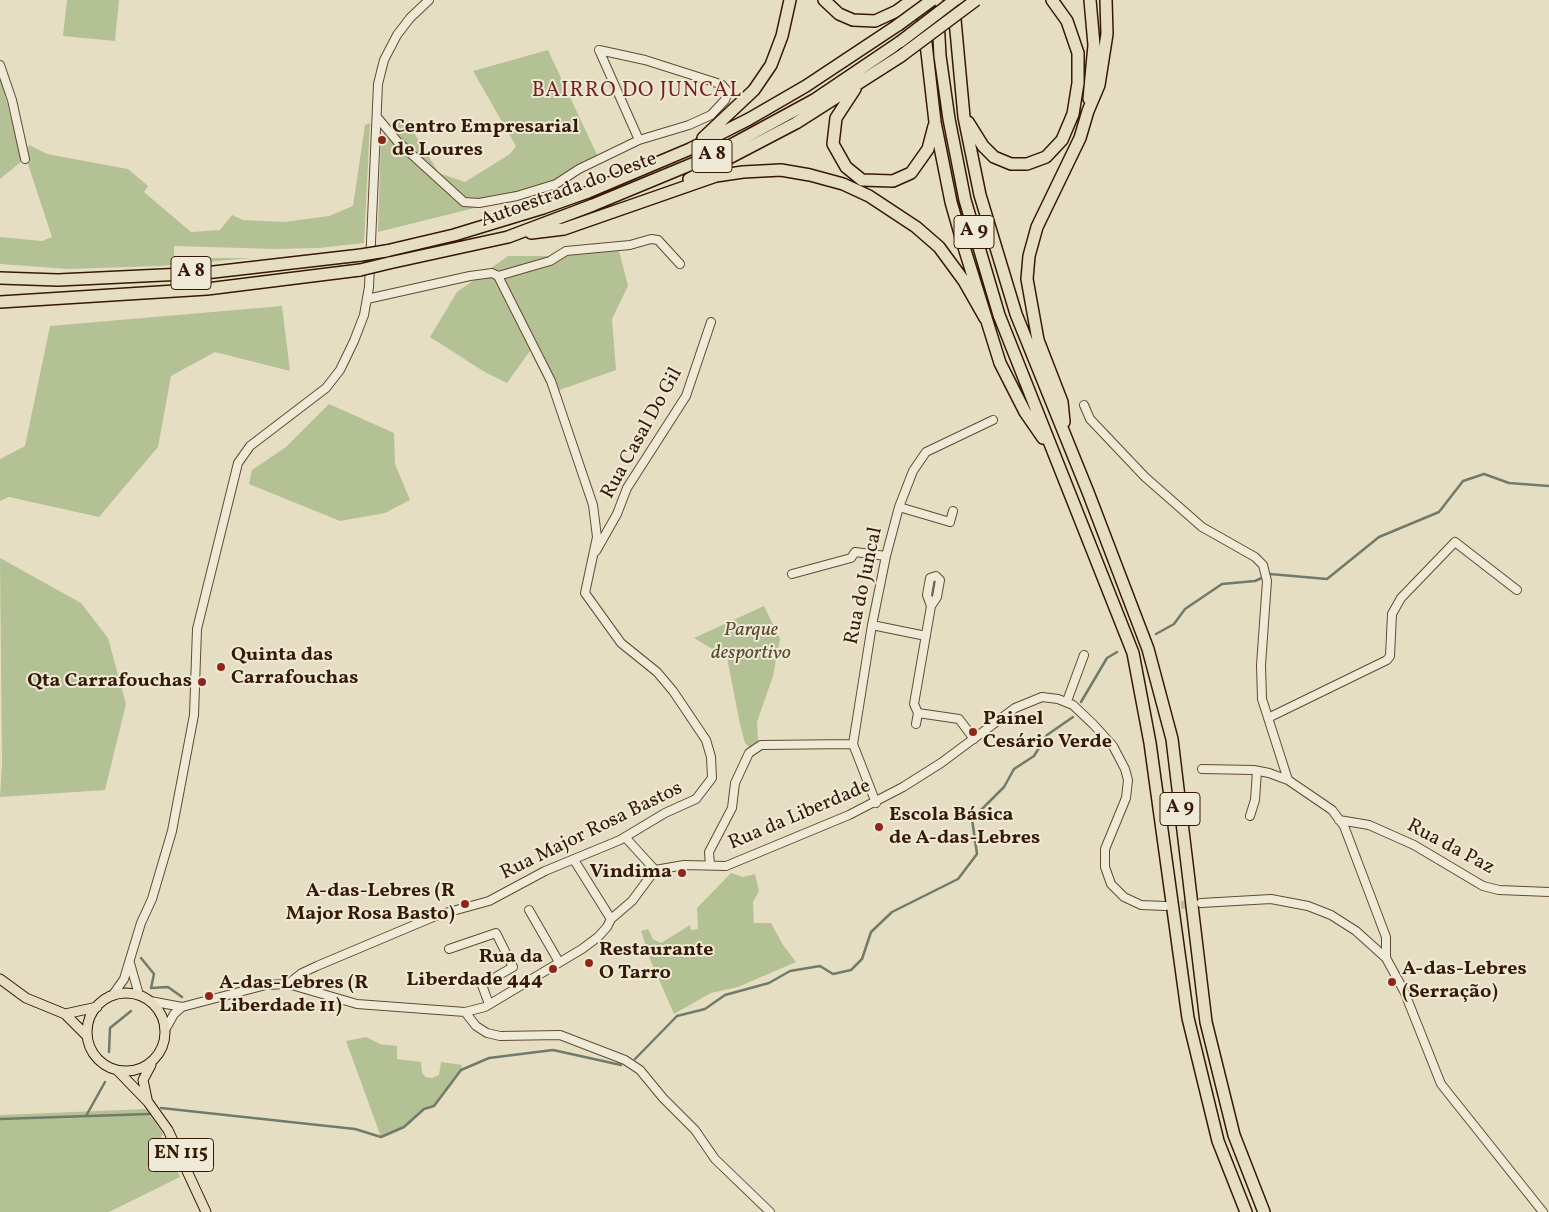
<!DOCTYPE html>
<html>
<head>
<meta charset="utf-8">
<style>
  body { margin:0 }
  canvas { display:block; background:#e6dec3 }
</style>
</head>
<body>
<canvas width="1549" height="1212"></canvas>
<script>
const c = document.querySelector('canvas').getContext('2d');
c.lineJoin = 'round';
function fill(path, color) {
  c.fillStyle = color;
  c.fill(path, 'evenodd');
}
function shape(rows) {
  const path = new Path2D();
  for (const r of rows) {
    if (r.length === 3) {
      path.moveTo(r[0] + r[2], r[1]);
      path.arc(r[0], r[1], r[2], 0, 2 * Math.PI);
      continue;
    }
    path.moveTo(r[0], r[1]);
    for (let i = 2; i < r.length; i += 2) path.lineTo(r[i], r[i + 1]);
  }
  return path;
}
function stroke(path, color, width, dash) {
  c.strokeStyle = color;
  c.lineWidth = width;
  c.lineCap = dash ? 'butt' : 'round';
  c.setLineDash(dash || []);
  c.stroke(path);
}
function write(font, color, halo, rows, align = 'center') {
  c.font = font + ' Vollkorn,serif';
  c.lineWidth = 4;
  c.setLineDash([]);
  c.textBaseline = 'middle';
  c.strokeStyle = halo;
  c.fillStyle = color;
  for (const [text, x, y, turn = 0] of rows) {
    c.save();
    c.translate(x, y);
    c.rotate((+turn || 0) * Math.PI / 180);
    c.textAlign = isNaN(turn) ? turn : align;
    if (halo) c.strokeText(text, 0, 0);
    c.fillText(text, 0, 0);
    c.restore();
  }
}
fill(shape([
  [67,0,119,0,115,41,63,36],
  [548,50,599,159,551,189,378,232,381,137,396,119,409,125,439,173,465,182,510,154,516,146,473,71],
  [0,76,22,161,0,179],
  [370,123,364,243,319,248,275,249,174,246,174,258,252,258,159,266,68,269,0,264,0,237,42,241,52,237,26,158,29,145,47,154,128,169,148,186,144,192,191,232,220,230,232,215,243,220,284,222,329,216,353,206,365,125],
  [619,251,628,286,612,319,616,370,551,393,530,351,507,383,483,371,430,337,457,292,508,256,566,256],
  [282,306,290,371,215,352,171,376,158,447,99,517,9,497,0,501,0,459,25,446,50,326],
  [329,404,394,433,395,464,410,500,385,513,340,521,249,484,252,470,286,447],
  [0,558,81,603,108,638,126,704,105,790,0,797,2,763],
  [764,606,780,639,773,676,757,722,758,741,750,748,745,743,740,724,727,658,694,638],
  [731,873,743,877,755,874,759,891,753,902,754,923,771,923,783,945,796,962,738,987,711,993,674,1014,650,959,641,931,648,929,653,939,661,943,690,925,691,930,698,929,697,908],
  [366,1037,380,1044,397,1046,397,1059,421,1062,422,1073,426,1077,432,1078,439,1075,441,1062,462,1065,461,1070,434,1106,424,1109,404,1127,381,1137,346,1041],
  [146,1109,163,1134,161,1137,163,1146,157,1155,159,1161,171,1157,180,1177,109,1212,0,1212,0,1115]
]), '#b4c195');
stroke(shape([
  [1270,574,1327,579,1379,537,1439,512,1463,481,1484,474,1509,483,1549,486],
  [1156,634,1174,624,1185,609,1222,584,1255,581,1264,577],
  [1081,702,1107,658,1117,652],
  [141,958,154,974,151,988],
  [151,988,168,987,182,997],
  [109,1052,110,1028,131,1011],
  [635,1059,677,1016,705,1009,725,995,769,983,790,971,820,966,833,974,851,970,862,959,871,932,892,912,958,879,977,854,972,819,1004,787,1014,769,1034,756,1047,735,1073,717],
  [161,1108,355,1129,381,1137,404,1127,424,1109,434,1106,461,1070,489,1058,553,1050,621,1065],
  [86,1116,105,1082],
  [0,1119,149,1114]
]), '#707b6b', 2.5);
stroke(shape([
  [1169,906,1195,904]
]), '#c3b79c', 8, [8, 4]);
const minor = shape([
  [599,50,645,60,714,82,722,85,728,92,725,100,711,115,689,125,639,140],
  [0,65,12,100,25,159],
  [377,117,397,141,464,202,479,203,517,196,556,184,579,169,639,140,599,50],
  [367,299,470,276,492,273,498,276,550,261,566,251,630,245,651,239,658,240,680,264],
  [1084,405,1090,419,1145,477,1202,527,1255,557,1263,565,1267,581,1261,665,1262,699,1288,780],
  [899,507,950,522,953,511],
  [596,551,617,514,627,488,686,396,711,322],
  [792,574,851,558,855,552,886,556],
  [872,625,926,636],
  [1067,701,1084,655],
  [918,713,959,719,974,739],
  [1268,718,1387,660,1390,656,1392,614,1401,598,1455,542,1517,590],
  [916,724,918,713,914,704,931,606,937,597,940,580,936,576,930,578,927,595,931,606],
  [1202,769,1254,770,1269,773,1288,780,1332,810,1344,826,1386,937,1386,958],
  [876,803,853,744,872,625,886,556,899,507,913,471,926,452,993,420],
  [1250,816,1255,800,1257,771],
  [1339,820,1369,825,1414,845,1483,886,1499,890,1549,892],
  [625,837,655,870],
  [574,860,611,919],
  [710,865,709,852,732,808,735,783,749,753,761,745,853,744],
  [655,870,684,865,726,866,849,815,903,787,941,763,1015,708,1042,697,1058,699,1073,705,1093,724,1113,746,1125,769,1128,780,1126,798,1105,849,1105,867,1111,884,1124,897,1141,905,1165,906],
  [1201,903,1271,899,1308,906,1331,915,1356,931,1386,958,1404,991,1441,1084,1543,1212],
  [529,910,559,962],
  [449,949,496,933,513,967,482,985,489,1004],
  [130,963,139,995],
  [288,984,302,973,317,966,438,915,489,901,545,871,620,840,665,813,696,799,712,778,711,757,706,740,673,691,657,672,621,643,585,593,597,537,593,505,551,381,498,276],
  [112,996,124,979,141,923,152,899,172,831,194,715,197,629,238,463,250,446,326,388,340,370,354,341,364,315,369,287,378,84,384,60,397,35,410,18,429,0],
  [150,1001,182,1007,266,985,288,984,357,1004,465,1012,485,1007,582,949,598,937,607,927,611,919,632,901,655,870],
  [465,1012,476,1026,487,1033,500,1036,560,1035,625,1060,640,1070,663,1098,695,1130,715,1159,770,1212],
  [165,1030,174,1014,182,1007]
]);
const major = shape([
  [0,979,26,998,65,1014,87,1036],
  [126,1032,39],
  [65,1014,97,1007],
  [118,1071,148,1102,168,1130,206,1212],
  [147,1099,143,1080,151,1065]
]);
const highway = shape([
  [824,0,839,14,853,20,875,21,897,11,912,0],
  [921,0,935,122,951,202,963,244,1000,363,1025,412,1043,438],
  [937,0,940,56,949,119,965,200,999,315,1133,653,1150,743,1188,1018,1218,1141,1246,1212],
  [954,9,964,117,980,195,1016,314,1088,492,1148,649,1172,739,1206,1022,1234,1135,1264,1212],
  [855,89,836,118,833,144,846,167,862,180,893,181,911,173,928,149,934,126],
  [1089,99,1094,45,1090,0],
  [968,122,983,146,994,157,1011,164,1027,164,1046,157,1062,140,1073,114,1078,83,1078,53,1067,21,1052,0],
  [703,138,754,90,771,65,782,36,790,0],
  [689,179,796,123,901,56],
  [531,233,564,229,716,176,743,172,781,170,810,175,843,184,869,196,916,227,939,247,964,281,985,318],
  [386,251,454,235,543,208,588,192,690,149,749,119,806,86,898,25],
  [389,263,508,237,593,205,709,157,814,100,900,42],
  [0,278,58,280,205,273,361,255],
  [0,302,207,289,360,270],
  [1064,422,1062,402,1038,340,1027,279,1029,256,1037,227,1080,138,1088,111,1099,85,1107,34,1106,0]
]);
stroke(minor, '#624a31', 10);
stroke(major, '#361900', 11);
stroke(highway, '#361900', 14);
stroke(minor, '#efead8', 8);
stroke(major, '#e6dec3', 9);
stroke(highway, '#e6dec3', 11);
const highwayBridge = shape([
  [898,25,932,0],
  [900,42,955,0],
  [901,56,976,0],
  [361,255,386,251],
  [360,270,389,263]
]);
stroke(highwayBridge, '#361900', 14, []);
stroke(highwayBridge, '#e6dec3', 11);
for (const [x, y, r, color] of [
  [382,140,5,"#8f2418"],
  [221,667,5,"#8f2418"],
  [202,682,5,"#8f2418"],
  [973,732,5,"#8f2418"],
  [879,827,5,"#8f2418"],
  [682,873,5,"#8f2418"],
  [465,904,5,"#8f2418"],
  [589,963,5,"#8f2418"],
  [553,969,5,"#8f2418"],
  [1392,982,5,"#8f2418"],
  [209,996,5,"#8f2418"]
]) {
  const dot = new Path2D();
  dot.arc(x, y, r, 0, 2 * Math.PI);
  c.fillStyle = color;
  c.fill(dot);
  stroke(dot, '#efead8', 2);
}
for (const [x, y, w] of [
  [712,156,40],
  [974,232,40],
  [191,273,40],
  [1180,809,40],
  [181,1155,65]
]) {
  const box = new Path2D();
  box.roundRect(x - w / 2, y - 16.5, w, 33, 4);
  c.fillStyle = '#efead8';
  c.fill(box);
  stroke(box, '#361900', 1);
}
write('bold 19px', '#361900', null, [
  ["A 8",712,156],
  ["A 9",974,232],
  ["A 8",191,273],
  ["A 9",1180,809],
  ["EN 115",181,1155]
]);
write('bold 20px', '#361900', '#efead8', [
  ["Centro Empresarial",392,128],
  ["de Loures",392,151],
  ["Quinta das",231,656],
  ["Carrafouchas",231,679],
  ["Qta Carrafouchas",192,682,"right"],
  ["Painel",983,720],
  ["Cesário Verde",983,743],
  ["Escola Básica",889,816],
  ["de A-das-Lebres",889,839],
  ["Vindima",672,873,"right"],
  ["A-das-Lebres (R",455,892,"right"],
  ["Major Rosa Basto)",455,915,"right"],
  ["Restaurante",599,951],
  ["O Tarro",599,974],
  ["Rua da",543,958,"right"],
  ["Liberdade 444",543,981,"right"],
  ["A-das-Lebres",1402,970],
  ["(Serração)",1402,993],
  ["A-das-Lebres (R",219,984],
  ["Liberdade 11)",219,1007]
], 'left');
write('20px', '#361900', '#efead8', [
  ["Autoestrada do Oeste",569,191,-20],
  ["Rua Casal Do Gil",643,434,-61],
  ["Rua do Juncal",865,586,-78],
  ["Rua da Liberdade",800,816,-23],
  ["Rua Major Rosa Bastos",592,832,-26],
  ["Rua da Paz",1450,848,28]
]);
write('italic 20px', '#5c4b2d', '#efead8', [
  ["Parque",751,631],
  ["desportivo",751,654]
]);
c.letterSpacing = '1px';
write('21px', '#7a1f14', '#efead8', [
  ["BAIRRO DO JUNCAL",637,92]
]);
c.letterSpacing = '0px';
</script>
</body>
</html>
